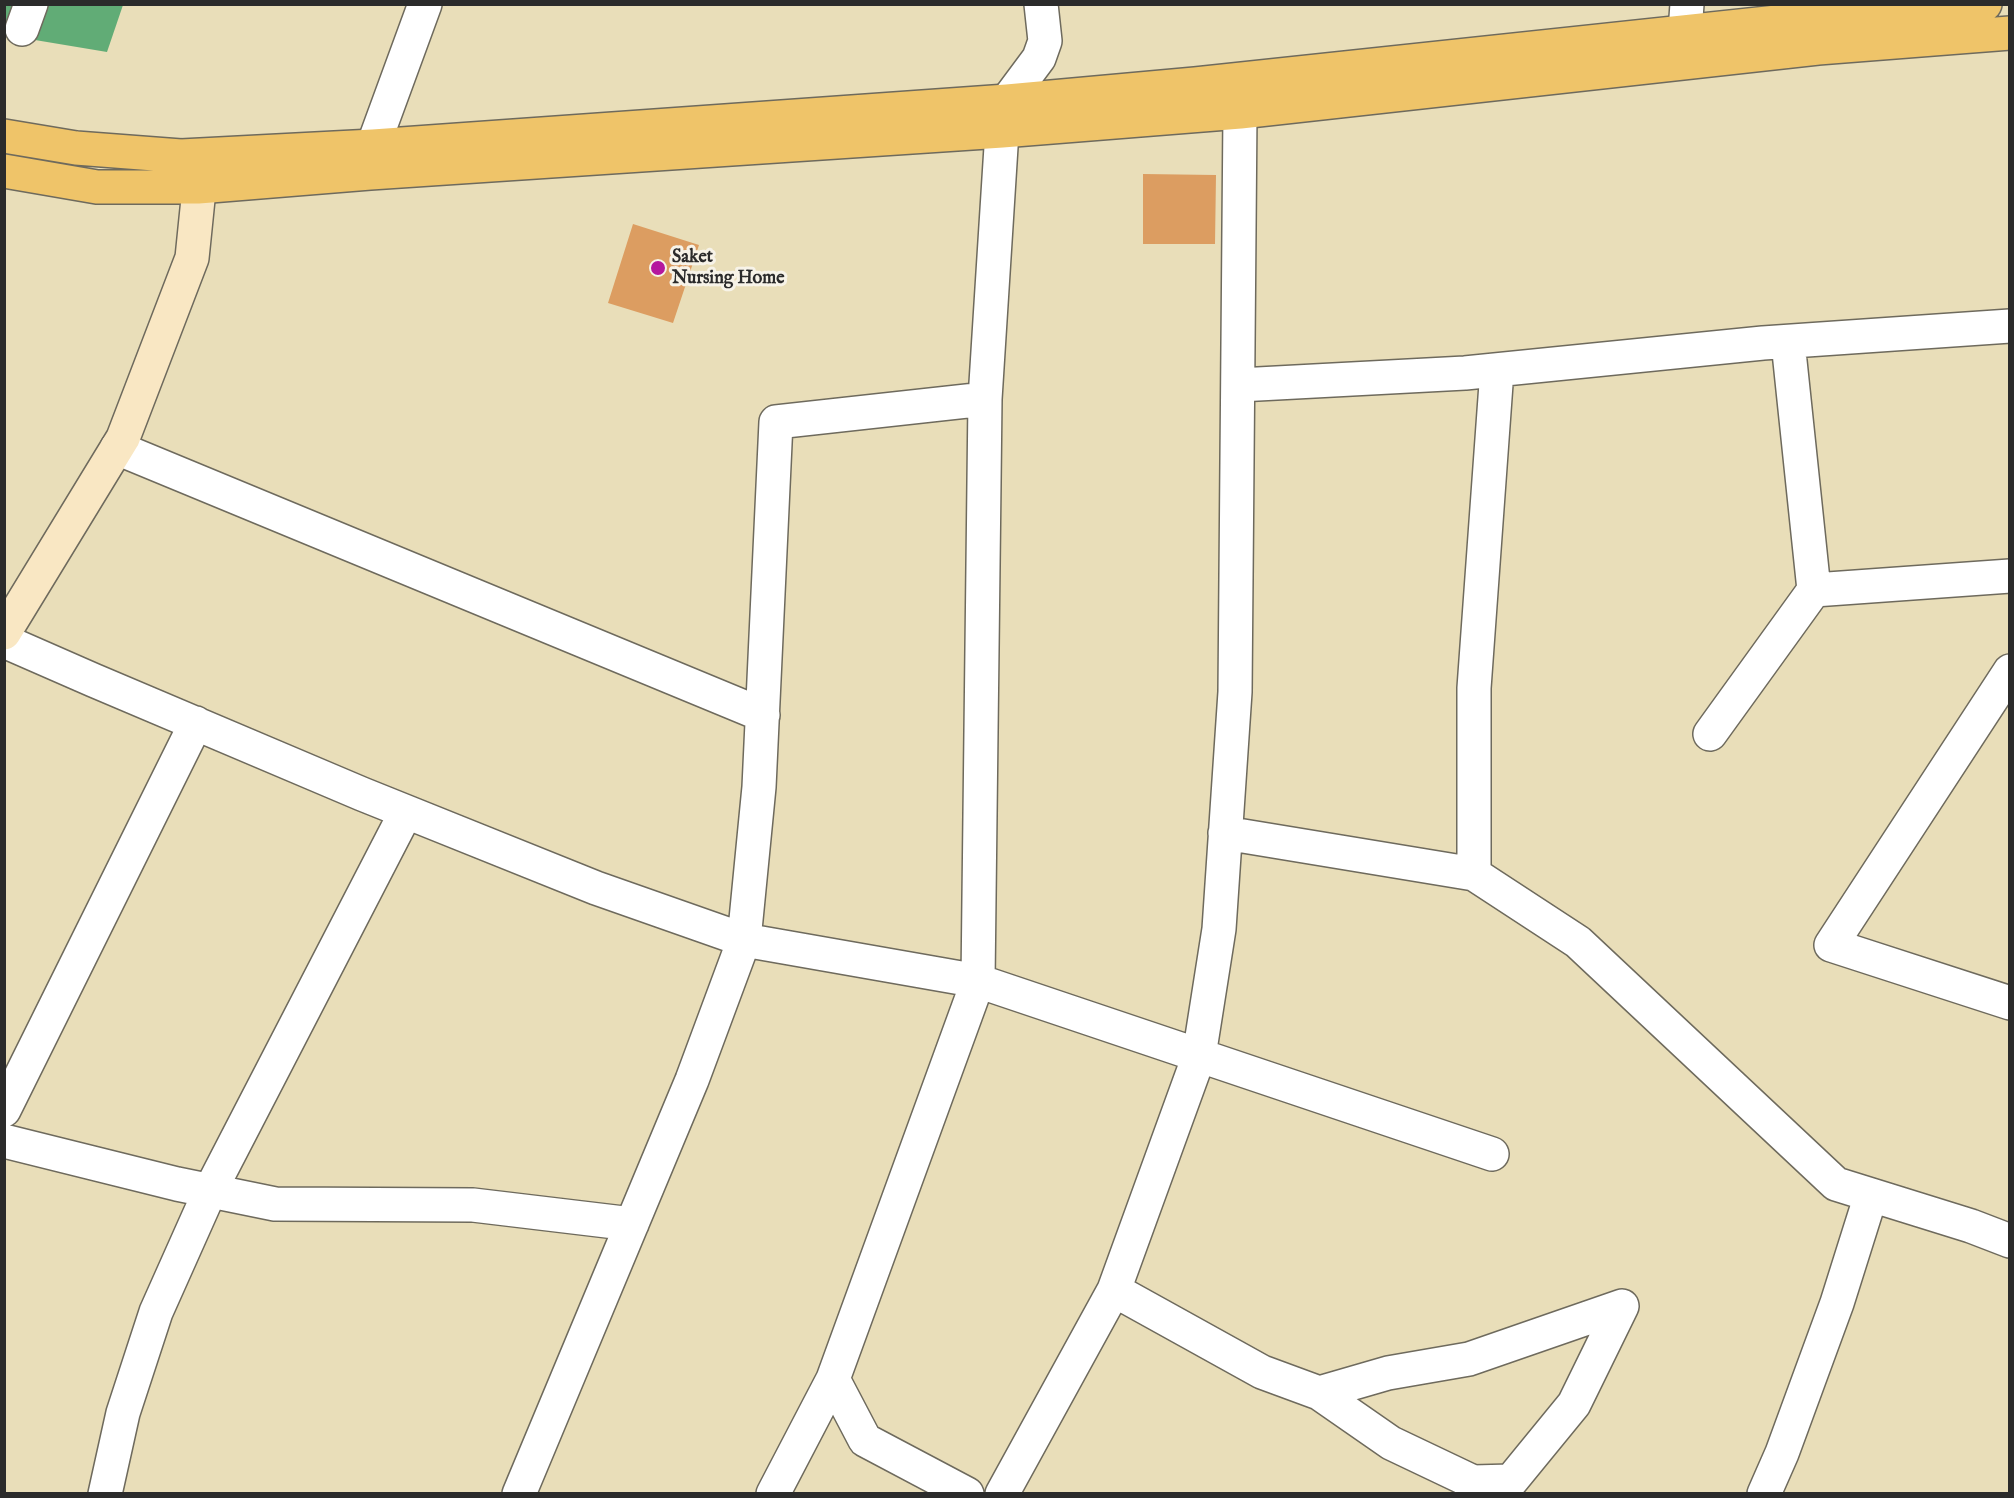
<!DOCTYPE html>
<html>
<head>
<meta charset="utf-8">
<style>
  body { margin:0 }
  #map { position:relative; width:2014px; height:1498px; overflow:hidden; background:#e9deb9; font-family:"IM FELL English",serif }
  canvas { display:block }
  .frame { position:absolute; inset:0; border:6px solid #2b2b2b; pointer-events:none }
</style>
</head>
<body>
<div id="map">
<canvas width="2014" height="1498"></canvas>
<div class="frame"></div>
</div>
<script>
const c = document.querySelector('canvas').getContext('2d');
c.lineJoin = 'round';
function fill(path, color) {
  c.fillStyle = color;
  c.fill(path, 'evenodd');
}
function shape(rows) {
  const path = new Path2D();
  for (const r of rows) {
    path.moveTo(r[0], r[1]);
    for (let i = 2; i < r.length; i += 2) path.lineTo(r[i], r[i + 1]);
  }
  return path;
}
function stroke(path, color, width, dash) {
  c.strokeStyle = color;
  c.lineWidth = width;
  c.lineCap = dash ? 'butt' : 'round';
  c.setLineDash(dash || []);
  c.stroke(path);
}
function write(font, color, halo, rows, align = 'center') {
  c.font = font + ' "IM FELL English",serif';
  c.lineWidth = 6;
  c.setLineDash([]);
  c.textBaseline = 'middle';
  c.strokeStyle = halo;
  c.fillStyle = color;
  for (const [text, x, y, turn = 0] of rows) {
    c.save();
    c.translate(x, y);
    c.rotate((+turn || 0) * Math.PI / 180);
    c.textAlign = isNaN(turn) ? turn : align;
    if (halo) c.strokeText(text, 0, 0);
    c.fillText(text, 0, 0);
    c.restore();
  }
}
fill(shape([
  [4,5,123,5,107,52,5,35]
]), '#61ac76');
fill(shape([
  [1143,174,1216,175,1215,244,1143,244],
  [633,224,699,245,673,323,608,303]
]), '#dc9d61');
const street = shape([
  [22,29,31,4],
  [1685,32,1687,4],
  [373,146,425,4],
  [1788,342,1814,590,2010,576],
  [1497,370,1474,688,1474,874,1578,942,1836,1184,1971,1226,2010,1241],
  [1239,385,1465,373,1763,343,2010,326],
  [117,448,763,715],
  [4,641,93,680,362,794,596,888,744,940,978,981,1492,1154],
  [2010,671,1831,945,2010,1003],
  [1710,734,1814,590],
  [1225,833,1474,874],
  [4,1110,196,723],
  [4,1141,177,1184,275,1204,473,1205,632,1224],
  [1114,1290,1262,1372,1319,1393,1391,1443,1473,1482,1511,1481,1574,1404,1622,1306,1469,1359,1388,1373,1319,1393],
  [105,1494,123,1413,156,1312,210,1191,406,812],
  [519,1494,692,1080,744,940,759,787,776,422,985,399],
  [773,1494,833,1379],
  [967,1494,865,1440,833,1379,978,981,985,399,1002,131,1007,101,1039,58,1045,41,1041,4],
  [1002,1494,1114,1290,1199,1056,1219,929,1235,692,1240,112],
  [1764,1494,1782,1453,1837,1303,1871,1195]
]);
const secondary = shape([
  [4,633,123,438,192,258,202,160]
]);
const primary = shape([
  [4,136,76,148,181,156,373,146,1007,101,1195,84,1824,17,1985,4],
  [4,171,97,187,198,187,370,173,1002,131,1240,112,1818,48,2010,33]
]);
stroke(street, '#6e6a5d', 36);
stroke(secondary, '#6e6a5d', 36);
stroke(primary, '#6e6a5d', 36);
stroke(street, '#fff', 33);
stroke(secondary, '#f9e7c3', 33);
stroke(primary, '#efc469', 33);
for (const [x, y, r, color] of [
  [658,268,8,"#b5179e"]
]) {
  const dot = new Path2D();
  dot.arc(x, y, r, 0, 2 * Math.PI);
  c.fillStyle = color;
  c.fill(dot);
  stroke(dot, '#f7f3e8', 2);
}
write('bold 18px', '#2b2b2b', '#f7f3e8', [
  ["Saket",672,258],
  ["Nursing Home",672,279]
], 'left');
</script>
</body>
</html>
